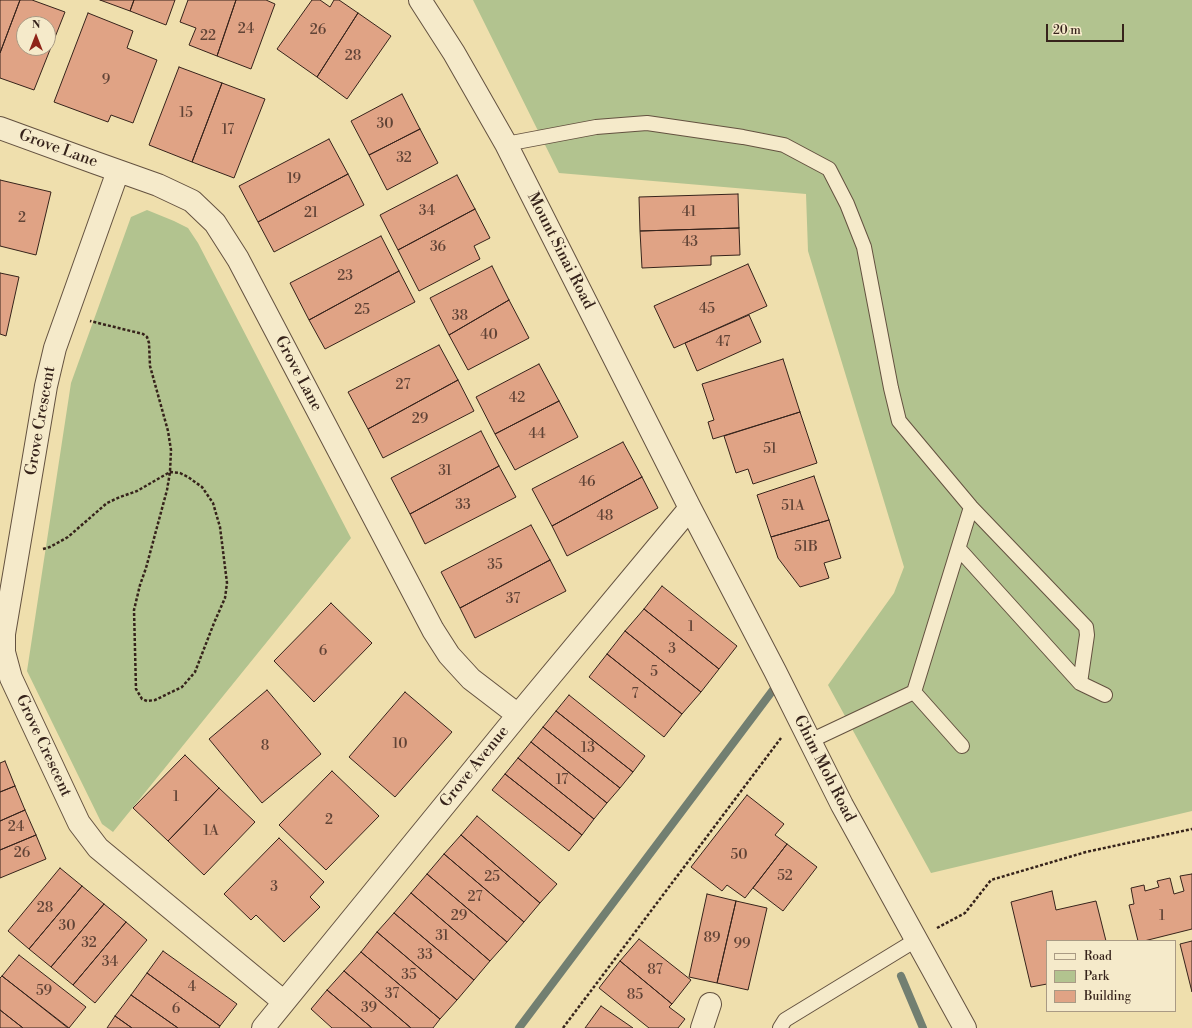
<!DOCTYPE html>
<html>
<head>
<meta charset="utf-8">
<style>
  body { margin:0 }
  #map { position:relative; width:1192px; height:1028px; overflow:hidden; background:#efdfad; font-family:"Libre Bodoni",serif }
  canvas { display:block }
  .legend { position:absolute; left:1046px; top:940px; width:130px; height:72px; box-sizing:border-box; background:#f5eaca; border:1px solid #a99a84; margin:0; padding:5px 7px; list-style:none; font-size:12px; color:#36231b }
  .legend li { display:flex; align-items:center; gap:8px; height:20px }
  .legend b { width:20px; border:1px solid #a99a84 }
  .north { position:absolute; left:16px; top:16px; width:40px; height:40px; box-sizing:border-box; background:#f5eaca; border:1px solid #a99a84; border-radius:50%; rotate:0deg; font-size:11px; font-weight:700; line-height:16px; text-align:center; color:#36231b }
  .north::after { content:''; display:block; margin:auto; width:14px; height:18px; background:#8f2418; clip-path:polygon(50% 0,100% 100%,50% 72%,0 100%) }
  .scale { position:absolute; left:1046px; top:24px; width:78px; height:18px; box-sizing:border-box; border:2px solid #36231b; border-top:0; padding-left:5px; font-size:12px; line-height:14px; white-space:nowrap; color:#36231b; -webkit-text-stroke:3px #f5eaca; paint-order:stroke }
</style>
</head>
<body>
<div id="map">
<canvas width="1192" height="1028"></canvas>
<ul class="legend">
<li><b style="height:5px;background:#f5eaca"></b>Road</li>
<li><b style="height:11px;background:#b2c38f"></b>Park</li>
<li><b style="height:11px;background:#e0a385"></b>Building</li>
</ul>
<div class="north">N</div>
<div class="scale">20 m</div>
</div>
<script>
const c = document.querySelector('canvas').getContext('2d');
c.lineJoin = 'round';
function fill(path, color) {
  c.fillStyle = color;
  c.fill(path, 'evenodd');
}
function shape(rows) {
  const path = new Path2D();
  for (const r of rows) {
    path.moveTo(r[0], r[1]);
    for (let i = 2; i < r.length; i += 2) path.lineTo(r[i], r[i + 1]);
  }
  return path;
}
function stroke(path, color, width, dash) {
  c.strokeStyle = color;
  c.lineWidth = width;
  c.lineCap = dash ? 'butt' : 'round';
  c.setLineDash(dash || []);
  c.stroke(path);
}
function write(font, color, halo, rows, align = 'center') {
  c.font = font + ' "Libre Bodoni",serif';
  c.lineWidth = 3.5;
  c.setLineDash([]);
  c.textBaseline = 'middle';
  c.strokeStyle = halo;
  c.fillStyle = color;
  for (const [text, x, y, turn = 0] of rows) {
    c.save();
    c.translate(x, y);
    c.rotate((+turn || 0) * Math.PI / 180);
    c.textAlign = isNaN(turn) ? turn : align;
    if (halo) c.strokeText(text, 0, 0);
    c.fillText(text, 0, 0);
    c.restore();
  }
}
fill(shape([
  [473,0,1192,0,1192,811,931,873,828,685,894,593,904,567,808,251,806,194,559,173],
  [147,210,174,221,188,228,198,243,351,538,113,832,102,824,27,671,71,383,131,217]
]), '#b2c38f');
stroke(shape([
  [901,976,923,1028],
  [519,1028,779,682]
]), '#727f71', 8);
const building = shape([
  [0,0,20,0,0,53,0,0],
  [20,0,32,0,65,12,34,90,0,78,0,53,20,0],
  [24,24,48,24,48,48,24,48,24,24],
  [100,0,134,0,130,11,100,0],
  [134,0,175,0,166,25,130,11,134,0],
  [188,0,236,0,217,56,189,45,196,28,180,22,188,0],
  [236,0,266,0,275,4,251,69,217,56,236,0],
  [312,0,320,0,330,7,334,0,339,0,358,13,317,77,277,49,312,0],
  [88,13,133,31,127,48,157,60,133,123,111,115,108,122,54,102,88,13],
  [358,13,391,36,347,99,317,77,358,13],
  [179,67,222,83,192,162,149,145,179,67],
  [222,83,265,99,234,178,192,162,222,83],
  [402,94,420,129,369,155,351,121,402,94],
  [420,129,438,163,387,190,369,155,420,129],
  [329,139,348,174,258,222,239,186,329,139],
  [348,174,364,205,274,252,258,222,348,174],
  [457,175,475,209,398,250,380,215,457,175],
  [0,180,51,192,36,255,0,246,0,180],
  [738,194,739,228,640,231,639,197,738,194],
  [475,209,490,238,474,246,480,259,419,291,398,250,475,209],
  [739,228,740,255,711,256,711,265,642,268,640,231,739,228],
  [381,236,399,271,309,320,290,283,381,236],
  [748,264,767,306,674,348,654,306,748,264],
  [492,266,509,300,449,335,430,298,492,266],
  [399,271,415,302,325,349,309,320,399,271],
  [0,273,19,277,6,336,0,334,0,273],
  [509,300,529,338,468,370,449,335,509,300],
  [749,315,761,342,697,371,685,343,749,315],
  [439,345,458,380,368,429,348,392,439,345],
  [783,359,800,412,713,439,708,422,714,420,702,384,783,359],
  [539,364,559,401,495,434,476,397,539,364],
  [458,380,474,411,383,458,368,429,458,380],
  [559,401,578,437,515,470,495,434,559,401],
  [800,412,817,463,753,484,748,469,736,473,724,436,800,412],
  [481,431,499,466,410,514,391,478,481,431],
  [623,442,642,477,552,526,532,489,623,442],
  [499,466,516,497,425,544,410,514,499,466],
  [814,476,829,520,771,537,757,495,814,476],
  [642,477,658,508,567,556,552,526,642,477],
  [829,520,841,558,824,563,829,578,800,587,778,558,771,537,829,520],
  [531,525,550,560,460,608,441,572,531,525],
  [550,560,566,591,475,638,460,608,550,560],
  [662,586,737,646,719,669,644,609,662,586],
  [331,603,372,643,314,702,274,661,331,603],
  [644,609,719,669,701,692,625,631,644,609],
  [625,631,701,692,682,714,607,654,625,631],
  [607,654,682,714,664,737,589,677,607,654],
  [267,690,321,754,262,803,209,739,267,690],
  [405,692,452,732,395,797,349,757,405,692],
  [569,695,645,756,633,772,556,711,569,695],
  [556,711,633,772,620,788,543,727,556,711],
  [543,727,620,788,607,803,531,742,543,727],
  [531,742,607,803,594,819,518,758,531,742],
  [185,755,219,788,168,841,133,808,185,755],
  [518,758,594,819,582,835,505,774,518,758],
  [5,761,15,786,0,792,0,763,5,761],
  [332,771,379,816,326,870,279,825,332,771],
  [505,774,582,835,569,851,492,790,505,774],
  [15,786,25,810,0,821,0,792,15,786],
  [219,788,255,822,204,875,168,841,219,788],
  [747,795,784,824,775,835,787,844,745,898,727,885,722,891,691,867,747,795],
  [25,810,36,835,0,850,0,821,25,810],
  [477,816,557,884,540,903,461,835,477,816],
  [36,835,46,859,0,878,0,850,36,835],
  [461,835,540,903,524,922,444,854,461,835],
  [279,838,324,882,310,897,320,907,284,942,256,915,251,920,224,894,279,838],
  [787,844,817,867,783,911,753,888,787,844],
  [444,854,524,922,507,942,427,874,444,854],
  [60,868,82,886,29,949,8,931,60,868],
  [427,874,507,942,490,961,411,893,427,874],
  [1192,874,1192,929,1144,941,1138,941,1129,905,1134,904,1131,888,1144,885,1145,891,1159,887,1157,881,1170,878,1174,894,1184,891,1180,876,1192,874],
  [82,886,104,904,51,967,29,949,82,886],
  [1052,891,1056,910,1096,901,1106,941,1047,941,1047,984,1031,987,1011,902,1052,891],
  [411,893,490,961,474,980,394,913,411,893],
  [707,894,736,901,717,983,689,977,707,894],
  [736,901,767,908,748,990,717,983,736,901],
  [104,904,126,922,73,985,51,967,104,904],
  [394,913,474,980,457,1000,377,932,394,913],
  [126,922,147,940,95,1003,73,985,126,922],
  [377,932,457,1000,440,1019,361,952,377,932],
  [639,939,691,980,672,1004,620,961,639,939],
  [1192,941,1192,992,1180,944,1192,941],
  [163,951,237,1004,220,1026,147,973,163,951],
  [361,952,440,1019,433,1028,411,1028,344,971,361,952],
  [19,955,86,1007,69,1028,2,976,19,955],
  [620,961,672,1004,669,1007,685,1019,678,1028,649,1028,599,988,620,961],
  [344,971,411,1028,372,1028,327,990,344,971],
  [147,973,220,1026,219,1028,178,1028,131,995,147,973],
  [2,976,68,1028,23,1028,0,1010,0,978,2,976],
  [327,990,372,1028,332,1028,311,1009,327,990],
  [131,995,178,1028,132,1028,115,1016,131,995],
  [601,1006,633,1028,585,1028,601,1006],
  [0,1010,23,1028,0,1028,0,1010],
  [115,1016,132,1028,107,1028,115,1016]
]);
fill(building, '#e0a385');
stroke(building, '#36231b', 1);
const service = shape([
  [506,144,596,127,647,123,743,137,784,145,829,169,847,204,864,247,891,388,899,421,971,507,1086,627,1087,635,1080,683],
  [959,549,1080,683,1105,695],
  [914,692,962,746],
  [810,741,914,692,971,507],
  [780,1028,785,1020,916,940]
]);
const minor = shape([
  [420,0,454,53,506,144,690,508,775,671,842,805,965,1028],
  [0,128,96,163,158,185,192,201,215,223,238,259,433,630,449,655,471,679,518,715],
  [118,171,55,348,46,386,4,634,4,652,11,678,79,823,98,848,284,1002],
  [263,1028,518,715,690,508],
  [702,1028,710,1004]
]);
stroke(service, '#645240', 16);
stroke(minor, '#645240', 24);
stroke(shape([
  [43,549,50,547,68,537,107,503,120,497,137,491,170,472,180,473,188,477,202,487,213,503,220,527,227,583,225,598,214,623,195,672,182,687,155,700,147,701,142,699,136,689,134,610,140,585,146,568,167,490,170,472,171,450,168,431,150,366,149,343,147,337,143,334,90,321],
  [937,928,965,913,991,880,1086,852,1192,829],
  [563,1028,781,738]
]), '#36231b', 2.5, [3, 2]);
stroke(service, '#f5eaca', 14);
stroke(minor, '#f5eaca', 22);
write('14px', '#604336', null, [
  ["24",246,30],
  ["26",318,31],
  ["22",208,37],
  ["28",353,57],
  ["9",106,81],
  ["15",186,114],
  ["30",385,125],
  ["17",228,131],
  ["32",404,159],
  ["19",294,180],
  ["34",427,212],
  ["41",689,213],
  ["21",311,214],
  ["2",22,219],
  ["43",690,243],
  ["36",438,248],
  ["23",345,277],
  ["45",707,310],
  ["25",362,311],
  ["38",460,317],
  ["40",489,336],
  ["47",723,343],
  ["27",403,386],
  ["42",517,399],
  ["29",420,420],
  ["44",537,435],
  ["51",770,450],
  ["31",445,472],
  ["46",587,483],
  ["33",463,506],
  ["51A",793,507],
  ["48",605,517],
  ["51B",806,548],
  ["35",495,566],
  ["37",513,600],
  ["1",691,628],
  ["3",672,650],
  ["6",323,652],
  ["5",654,673],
  ["7",635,695],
  ["10",400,745],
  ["8",265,747],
  ["13",588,749],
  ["17",562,781],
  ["1",176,798],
  ["2",329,821],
  ["24",16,828],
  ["1A",211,832],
  ["26",22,854],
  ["50",739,856],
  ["52",785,877],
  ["25",492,878],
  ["3",274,888],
  ["27",475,898],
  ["28",45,909],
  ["29",459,917],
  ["1",1162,917],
  ["30",67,927],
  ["31",442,937],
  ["89",712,939],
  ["32",89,944],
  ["99",742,945],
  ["33",425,956],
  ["34",110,963],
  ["87",655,971],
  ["35",409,976],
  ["4",192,988],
  ["59",44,992],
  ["37",392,995],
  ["85",635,996],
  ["39",369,1009],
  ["6",176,1010]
]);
write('16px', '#36231b', '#f5eaca', [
  ["Grove Lane",58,149,20],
  ["Mount Sinai Road",560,251,63],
  ["Grove Lane",298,374,62],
  ["Grove Crescent",41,421,-80],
  ["Grove Crescent",43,746,65],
  ["Grove Avenue",475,767,-51],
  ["Ghim Moh Road",824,769,63]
]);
</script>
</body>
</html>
